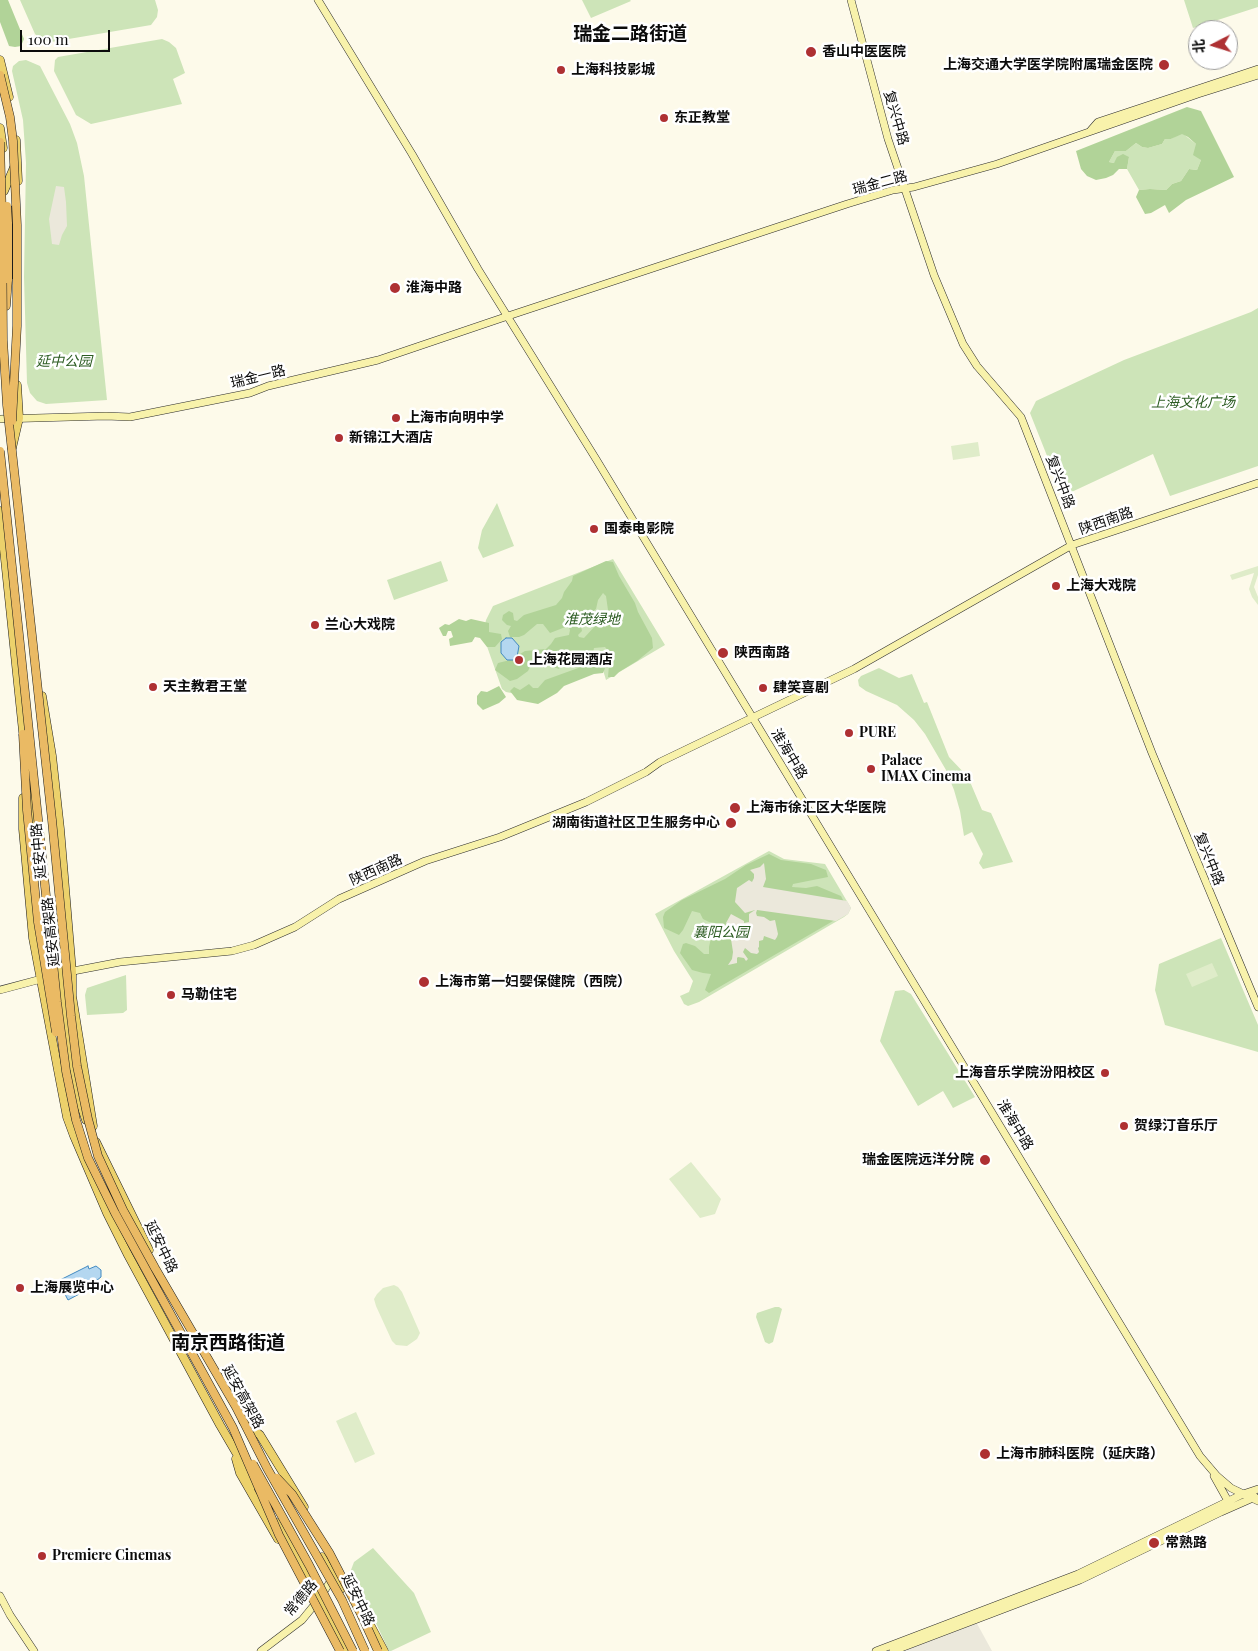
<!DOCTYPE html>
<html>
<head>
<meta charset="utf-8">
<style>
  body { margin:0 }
  #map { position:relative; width:1258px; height:1651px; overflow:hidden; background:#fdfaea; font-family:"Playfair Display","Noto Sans SC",serif }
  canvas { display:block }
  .north { position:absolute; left:1188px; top:20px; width:50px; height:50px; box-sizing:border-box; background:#fff; border:1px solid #9d9d9d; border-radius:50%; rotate:265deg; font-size:14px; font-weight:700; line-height:20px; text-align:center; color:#0b0b0b }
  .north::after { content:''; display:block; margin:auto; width:18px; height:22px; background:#ae3032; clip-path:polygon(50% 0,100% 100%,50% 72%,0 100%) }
  .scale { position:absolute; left:20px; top:30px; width:90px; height:22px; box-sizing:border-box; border:2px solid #0b0b0b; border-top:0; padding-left:6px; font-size:15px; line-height:18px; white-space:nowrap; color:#0b0b0b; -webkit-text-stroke:4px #fff; paint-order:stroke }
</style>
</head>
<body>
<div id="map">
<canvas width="1258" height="1651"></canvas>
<div class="north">北</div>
<div class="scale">100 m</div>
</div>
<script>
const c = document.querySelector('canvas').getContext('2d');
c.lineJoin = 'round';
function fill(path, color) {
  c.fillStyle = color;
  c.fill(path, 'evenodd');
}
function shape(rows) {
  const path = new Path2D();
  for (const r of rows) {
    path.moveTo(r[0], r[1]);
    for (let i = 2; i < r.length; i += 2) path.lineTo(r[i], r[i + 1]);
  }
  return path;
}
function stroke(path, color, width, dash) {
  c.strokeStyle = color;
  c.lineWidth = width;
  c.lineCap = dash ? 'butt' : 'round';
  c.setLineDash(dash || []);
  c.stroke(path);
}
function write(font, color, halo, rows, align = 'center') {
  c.font = font + ' "Playfair Display","Noto Sans SC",serif';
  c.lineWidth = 5;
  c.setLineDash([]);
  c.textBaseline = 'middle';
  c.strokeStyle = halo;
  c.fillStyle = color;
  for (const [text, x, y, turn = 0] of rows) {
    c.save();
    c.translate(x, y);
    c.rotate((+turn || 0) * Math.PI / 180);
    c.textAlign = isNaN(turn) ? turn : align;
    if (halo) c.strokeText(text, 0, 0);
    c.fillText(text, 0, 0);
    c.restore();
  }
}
fill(shape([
  [20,0,155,0,158,10,157,17,151,25,51,42,41,40,35,34],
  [582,0,630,0,631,1,591,18],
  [1184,0,1258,0,1258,7,1193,28],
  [162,39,169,42,176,48,185,73,173,79,182,104,91,124,76,115,54,71,55,60,58,57],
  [26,60,40,66,70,124,77,143,84,176,107,400,46,404,37,401,30,393,27,383,24,277,26,163,23,120,12,71,13,66,19,61],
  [1182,133,1196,144,1201,160,1197,170,1189,169,1181,181,1172,184,1166,190,1150,189,1139,190,1127,169,1129,157,1114,163,1109,162,1115,151,1126,151,1136,143,1142,147,1148,148,1162,144,1165,139,1171,139],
  [1258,308,1258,466,1170,496,1153,454,1063,496,1030,413,1036,401,1124,360,1251,312],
  [497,503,514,546,483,558,478,548,482,530],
  [613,559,665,645,606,680,603,670,526,696,506,692,502,689,483,635,486,620,493,606],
  [441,561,448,581,394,600,387,580],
  [879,668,899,678,912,674,924,703,927,702,949,757,968,777,982,810,991,813,1013,862,983,869,979,863,983,854,972,832,964,836,960,811,954,790,946,770,925,734,914,720,897,705,866,691,859,686,858,680,861,676],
  [769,851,784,859,825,864,851,908,848,914,844,917,699,1002,688,1006,684,1004,680,996,689,992,693,981,674,951,655,914],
  [1221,938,1258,1025,1258,1052,1165,1025,1155,990,1159,964],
  [126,975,127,1010,123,1013,87,1015,85,995,87,988],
  [904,990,911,994,975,1097,953,1108,943,1091,918,1106,880,1041,895,991],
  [775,1307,779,1307,782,1309,773,1342,769,1344,765,1342,756,1317,757,1313],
  [373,1548,414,1593,431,1632,391,1651,389,1651,351,1570,354,1562]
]), '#cde4b8');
fill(shape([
  [0,0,8,0,24,39,21,46,15,47,9,46,0,22],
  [1187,107,1201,111,1234,177,1186,200,1169,213,1165,205,1151,213,1145,214,1136,197,1139,190,1150,189,1166,190,1172,184,1181,181,1189,169,1197,170,1201,160,1193,155,1196,144,1188,137,1182,134,1171,139,1165,139,1162,144,1148,148,1142,147,1136,143,1126,151,1115,151,1109,162,1114,163,1117,157,1123,154,1129,157,1127,169,1119,169,1113,175,1106,178,1096,180,1087,176,1081,169,1076,151],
  [606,561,613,562,619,576,635,603,638,612,652,638,653,648,637,661,619,672,614,677,608,677,610,653,605,647,594,648,592,657,606,666,603,673,594,674,564,686,557,693,538,704,517,700,510,691,514,687,520,690,529,684,533,688,538,688,545,680,581,667,580,664,574,661,562,663,559,669,548,665,542,665,536,662,532,663,528,671,517,679,510,681,495,670,498,663,510,660,525,651,546,649,551,644,555,638,569,635,570,630,568,626,550,633,543,624,537,624,524,635,519,637,510,637,508,631,511,626,507,625,502,620,503,615,509,611,513,613,514,620,517,621,524,615,556,605,562,598,564,592,572,581,573,576],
  [603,593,606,596,610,624,596,625,584,638,579,637,578,635,582,631,580,621,596,609,598,600],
  [459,619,466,621,471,619,489,623,489,632,501,634,502,639,495,647,487,647,480,638,475,637,472,642,450,646,449,639,453,637,451,631,448,631,446,636,443,636,439,628,445,624,449,625],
  [499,686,506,697,499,703,483,710,477,704,477,696,481,691,487,692],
  [769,854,781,860,811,864,826,870,828,877,793,884,792,887,806,888,817,886,841,896,846,906,833,921,709,993,705,990,711,974,703,973,692,970,680,953,683,944,686,943,695,946,704,954,709,954,709,947,711,938,717,929,715,923,709,922,703,919,700,913,692,911,683,930,679,935,664,928,663,917,665,912,682,900,725,879,746,865]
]), '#b1d398');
fill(shape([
  [978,442,980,456,953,460,951,446],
  [1258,566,1258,575,1254,587,1258,597,1258,605,1252,597,1249,589,1254,573,1232,580,1230,575],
  [1212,963,1218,976,1192,987,1186,974],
  [691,1162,721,1199,715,1214,700,1218,669,1179],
  [394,1285,398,1287,402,1292,420,1333,417,1339,407,1346,396,1345,392,1341,376,1306,374,1299,377,1294,383,1288],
  [356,1412,375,1454,355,1463,336,1421]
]), '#dfecc9');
fill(shape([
  [56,186,64,187,66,202,67,226,62,235,59,245,52,244,49,219],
  [764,863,766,879,763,887,847,901,851,908,848,914,836,921,757,910,756,913,757,916,764,917,770,921,775,920,778,934,777,937,775,940,764,936,763,940,759,941,759,947,758,948,759,952,757,954,751,953,745,948,743,952,748,959,746,961,744,958,738,957,737,958,737,963,728,965,732,959,733,952,731,939,751,929,744,925,744,928,740,927,730,930,726,923,731,914,744,921,744,923,749,922,749,914,755,910,745,913,735,902,737,888,749,880,752,882,754,878,754,874,750,870,760,867],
  [975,1620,992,1651,907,1651,906,1646]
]), '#ebe8db');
const water = shape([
  [506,638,512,638,519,646,517,657,513,660,507,660,501,653,501,642,506,638],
  [88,1266,89,1269,96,1266,101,1270,101,1277,96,1281,98,1284,68,1300,58,1281,88,1266]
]);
fill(water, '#b4d7f0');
stroke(water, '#4189c1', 1);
const secondary = shape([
  [318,0,412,154,478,269,596,459,1200,1456,1217,1476,1231,1488,1258,1501],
  [851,0,888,139,934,275,963,344,977,366,1021,417,1152,753,1258,1007],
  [1091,130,1098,122,1258,69],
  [0,419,106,416,130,417,250,393,268,386,378,360,508,316,847,204,893,190,914,187,997,164,1198,94,1258,75],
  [68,972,120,962,232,951,254,945,295,927,339,899,425,861,500,837,586,802,646,772,660,762,854,669,1072,545,1258,483],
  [0,990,45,978],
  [1214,1476,1228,1501],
  [0,1596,10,1615,34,1651],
  [261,1651,302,1620,320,1598,333,1577],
  [876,1651,1078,1574,1243,1494,1258,1489],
  [893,1651,1080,1580,1221,1512,1255,1497]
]);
const primary = shape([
  [0,60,9,97],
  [0,128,3,148],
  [16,140,18,181],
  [4,191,15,165],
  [12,448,19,418,17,385],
  [0,511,24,741],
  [42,696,52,756,60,829,72,972,72,996,93,1126],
  [28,777,39,860],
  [23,798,23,829,33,938,58,1070,67,1117,74,1136,107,1213,127,1253,220,1425,255,1485],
  [61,952,62,992,67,1033,80,1102,86,1120],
  [96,1142,149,1250],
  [243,1421,260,1435,304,1507],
  [236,1459,240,1473,278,1539],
  [277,1523,320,1598,345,1651],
  [322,1557,340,1590],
  [367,1619,384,1651]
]);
const trunk = shape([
  [6,306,8,279]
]);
stroke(secondary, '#2d2d2d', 8);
stroke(primary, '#1c1c1c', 9);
stroke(trunk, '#1c1c1c', 9);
stroke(secondary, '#f8f2ab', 7);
stroke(primary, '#ecd16b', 8);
stroke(trunk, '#eaba64', 8);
const trunkBridge = shape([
  [0,75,10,117,13,141,17,225,17,326,12,421],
  [0,142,2,215,3,340,7,405,52,820,71,1016,77,1066,88,1119,98,1156,123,1210,155,1268,236,1407,267,1468,342,1600,365,1651],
  [7,206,8,223,8,279],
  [0,451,57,1002,66,1071,76,1120,88,1158,115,1213,233,1428,279,1535,340,1651],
  [23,734,27,810,38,922,56,1032],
  [253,1464,309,1565,353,1651],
  [277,1478,292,1494,330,1554,361,1614,378,1651]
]);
stroke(trunkBridge, '#1c1c1c', 9, []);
stroke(trunkBridge, '#eaba64', 8);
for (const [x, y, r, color] of [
  [811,52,6,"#ae3032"],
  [1164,65,6,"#ae3032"],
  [561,70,5,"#ae3032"],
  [664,118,5,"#ae3032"],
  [395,288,6,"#ae3032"],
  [396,418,5,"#ae3032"],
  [339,438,5,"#ae3032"],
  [594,529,5,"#ae3032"],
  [1056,586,5,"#ae3032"],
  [315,625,5,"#ae3032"],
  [723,653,6,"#ae3032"],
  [519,660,5,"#ae3032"],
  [153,687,5,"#ae3032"],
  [763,688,5,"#ae3032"],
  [849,733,5,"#ae3032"],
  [871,769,5,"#ae3032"],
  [735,808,6,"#ae3032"],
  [731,823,6,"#ae3032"],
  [424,982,6,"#ae3032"],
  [171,995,5,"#ae3032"],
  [1105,1073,5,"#ae3032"],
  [1124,1126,5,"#ae3032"],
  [985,1160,6,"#ae3032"],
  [20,1288,5,"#ae3032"],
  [985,1454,6,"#ae3032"],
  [1154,1543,6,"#ae3032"],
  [42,1556,5,"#ae3032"]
]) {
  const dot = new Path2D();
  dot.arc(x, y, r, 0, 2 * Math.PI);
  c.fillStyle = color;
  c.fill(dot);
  stroke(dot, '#fff', 2);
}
write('bold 14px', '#0b0b0b', '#fff', [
  ["香山中医医院",822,52],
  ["上海交通大学医学院附属瑞金医院",1153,65,"right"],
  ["上海科技影城",571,70],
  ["东正教堂",674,118],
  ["淮海中路",406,288],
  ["上海市向明中学",406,418],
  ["新锦江大酒店",349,438],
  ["国泰电影院",604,529],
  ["上海大戏院",1066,586],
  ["兰心大戏院",325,625],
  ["陕西南路",734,653],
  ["上海花园酒店",529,660],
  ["天主教君王堂",163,687],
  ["肆笑喜剧",773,688],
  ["PURE",859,733],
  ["Palace",881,761],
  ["IMAX Cinema",881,777],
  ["上海市徐汇区大华医院",746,808],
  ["湖南街道社区卫生服务中心",720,823,"right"],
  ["上海市第一妇婴保健院（西院）",435,982],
  ["马勒住宅",181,995],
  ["上海音乐学院汾阳校区",1095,1073,"right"],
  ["贺绿汀音乐厅",1134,1126],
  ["瑞金医院远洋分院",974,1160,"right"],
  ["上海展览中心",30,1288],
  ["上海市肺科医院（延庆路）",996,1454],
  ["常熟路",1165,1543],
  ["Premiere Cinemas",52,1556]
], 'left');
write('14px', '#0b0b0b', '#fff', [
  ["复兴中路",896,118,74],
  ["瑞金二路",880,183,-15],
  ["瑞金一路",258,377,-14],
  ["复兴中路",1060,482,69],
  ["陕西南路",1106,521,-19],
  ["淮海中路",789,754,59],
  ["延安中路",39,851,-95],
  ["复兴中路",1209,859,68],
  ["陕西南路",376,870,-24],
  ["延安高架路",51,932,-96],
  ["淮海中路",1015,1125,59],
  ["延安中路",161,1247,64],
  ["延安高架路",243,1397,61],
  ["常德路",301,1598,-50],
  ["延安中路",358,1600,64]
]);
write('italic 14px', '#2c5c22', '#fff', [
  ["延中公园",64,362],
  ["上海文化广场",1193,403],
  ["淮茂绿地",592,620],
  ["襄阳公园",721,933]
]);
write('bold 19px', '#0b0b0b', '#fff', [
  ["瑞金二路街道",630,34],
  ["南京西路街道",228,1343]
]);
</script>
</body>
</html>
